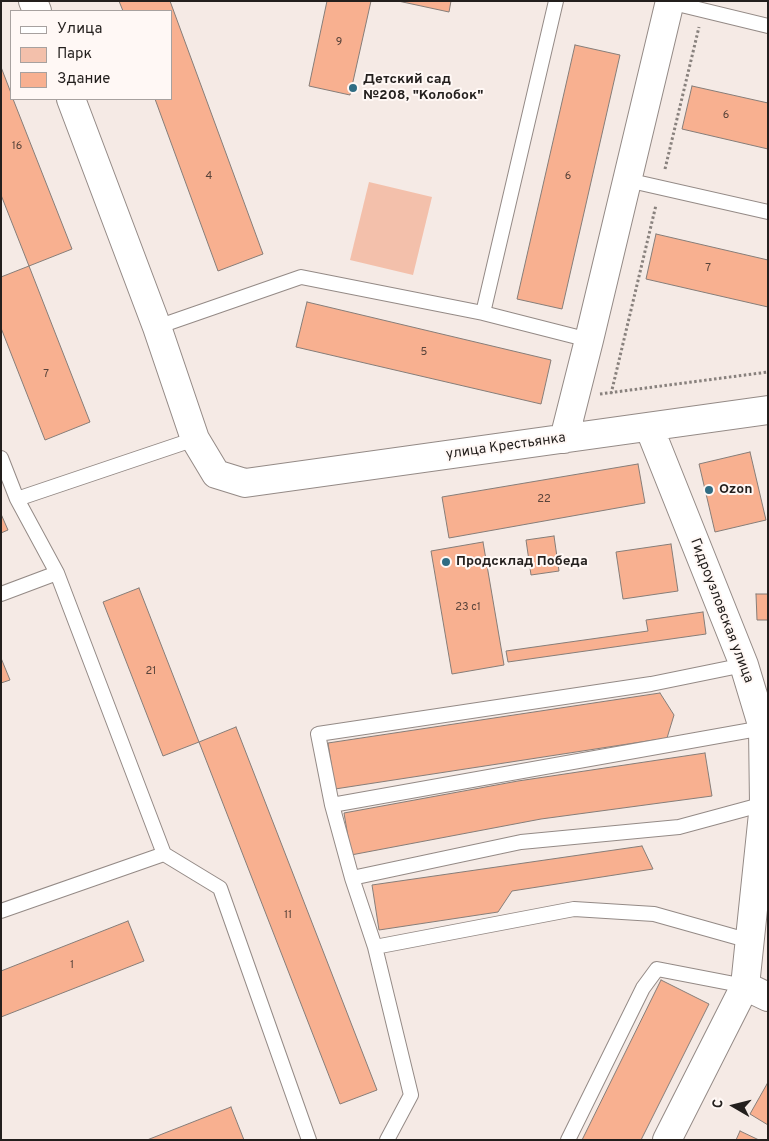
<!DOCTYPE html>
<html>
<head>
<meta charset="utf-8">
<style>
  body { margin:0 }
  #map { position:relative; width:769px; height:1141px; overflow:hidden; background:#f5eae5; font-family:Overpass,sans-serif }
  canvas { display:block }
  .frame { position:absolute; inset:0; border:2px solid #231f1d; pointer-events:none }
  .legend { position:absolute; left:10px; top:10px; width:162px; height:90px; box-sizing:border-box; background:#fff8f5; border:1px solid #a7a19f; margin:0; padding:6px 9px; list-style:none; font-size:15px; color:#231f1d }
  .legend li { display:flex; align-items:center; gap:10px; height:25px }
  .legend b { width:25px; border:1px solid #a7a19f }
  .north { position:absolute; left:709px; top:1081px; width:50px; height:50px; -webkit-text-stroke:4px #fff8f5; paint-order:stroke; rotate:278deg; font-size:14px; font-weight:700; line-height:20px; text-align:center; color:#231f1d }
  .north::after { content:''; display:block; margin:auto; width:18px; height:22px; background:#231f1d; clip-path:polygon(50% 0,100% 100%,50% 72%,0 100%) }
</style>
</head>
<body>
<div id="map">
<canvas width="769" height="1141"></canvas>
<div class="frame"></div>
<ul class="legend">
<li><b style="height:6px;background:#fff"></b>Улица</li>
<li><b style="height:14px;background:#f3c0ab"></b>Парк</li>
<li><b style="height:14px;background:#f8b090"></b>Здание</li>
</ul>
<div class="north">С</div>
</div>
<script>
const c = document.querySelector('canvas').getContext('2d');
c.lineJoin = 'round';
function fill(path, color) {
  c.fillStyle = color;
  c.fill(path, 'evenodd');
}
function shape(rows) {
  const path = new Path2D();
  for (const r of rows) {
    path.moveTo(r[0], r[1]);
    for (let i = 2; i < r.length; i += 2) path.lineTo(r[i], r[i + 1]);
  }
  return path;
}
function stroke(path, color, width, dash) {
  c.strokeStyle = color;
  c.lineWidth = width;
  c.lineCap = dash ? 'butt' : 'round';
  c.setLineDash(dash || []);
  c.stroke(path);
}
function write(font, color, halo, rows, align = 'center') {
  c.font = font + ' Overpass,sans-serif';
  c.lineWidth = 4;
  c.setLineDash([]);
  c.textBaseline = 'middle';
  c.strokeStyle = halo;
  c.fillStyle = color;
  for (const [text, x, y, turn = 0] of rows) {
    c.save();
    c.translate(x, y);
    c.rotate((+turn || 0) * Math.PI / 180);
    c.textAlign = isNaN(turn) ? turn : align;
    if (halo) c.strokeText(text, 0, 0);
    c.fillText(text, 0, 0);
    c.restore();
  }
}
fill(shape([
  [369,182,432,197,413,275,350,260]
]), '#f3c0ab');
const building = shape([
  [119,1,170,1,263,254,218,271,155,99,171,99,171,11,123,11,119,1],
  [327,1,371,1,350,95,309,86,327,1],
  [398,1,451,1,449,12,398,1],
  [575,45,620,55,562,309,517,299,575,45],
  [1,67,11,93,11,99,13,99,72,249,29,266,1,195,1,67],
  [692,86,768,103,768,149,682,129,692,86],
  [656,234,768,260,768,307,646,279,656,234],
  [29,266,90,422,45,440,1,328,1,277,29,266],
  [307,302,551,360,541,404,296,347,307,302],
  [750,452,766,520,715,532,699,464,750,452],
  [638,464,645,503,449,538,442,497,638,464],
  [1,514,8,530,1,533,1,514],
  [554,536,559,571,531,575,526,540,554,536],
  [483,542,504,665,452,674,431,551,483,542],
  [671,544,678,591,623,599,616,552,671,544],
  [139,588,199,742,163,756,103,602,139,588],
  [756,594,768,594,768,620,757,620,756,594],
  [703,612,706,634,508,662,506,651,648,631,646,620,703,612],
  [1,658,10,680,1,683,1,658],
  [660,693,674,715,667,738,335,789,328,743,660,693],
  [236,727,377,1090,340,1104,199,742,236,727],
  [705,753,712,796,541,819,351,855,344,813,518,781,705,753],
  [642,846,653,869,512,891,498,912,379,930,372,885,642,846],
  [128,921,144,961,1,1017,1,971,128,921],
  [661,980,709,1004,641,1140,582,1140,661,980],
  [767,1084,768,1084,768,1125,750,1114,767,1084],
  [231,1107,244,1140,147,1140,231,1107],
  [740,1131,759,1140,736,1140,740,1131]
]);
fill(building, '#f8b090');
stroke(building, '#867d78', 1);
const service = shape([
  [669,2,768,26],
  [627,180,768,212],
  [483,313,556,1],
  [157,327,301,277,483,313,589,340],
  [1,458,17,499],
  [57,573,164,854,220,888,309,1140],
  [1,594,57,573,17,499,195,439],
  [332,805,763,728],
  [352,878,521,842,679,827,764,804],
  [1,911,164,854],
  [375,947,352,878,332,805,318,734,651,684,744,665],
  [387,1140,411,1095,375,947,574,909,654,914,750,941],
  [568,1140,643,988,657,969,745,986]
]);
const minor = shape([
  [33,1,37,11],
  [71,99,157,327,195,439,216,474,245,483,768,410],
  [649,427,744,665,763,728,764,804,745,986,768,997],
  [564,439,589,340,670,1],
  [667,1140,745,986]
]);
stroke(service, '#948a86', 16);
stroke(minor, '#948a86', 30);
stroke(shape([
  [665,169,699,27],
  [600,394,768,372],
  [611,394,656,205]
]), '#88817d', 3, [2.5, 2.5]);
stroke(service, '#fff', 14);
stroke(minor, '#fff', 28);
for (const [x, y, r, color] of [
  [353,88,5,"#306c83"],
  [709,490,5,"#306c83"],
  [446,562,5,"#306c83"]
]) {
  const dot = new Path2D();
  dot.arc(x, y, r, 0, 2 * Math.PI);
  c.fillStyle = color;
  c.fill(dot);
  stroke(dot, '#fff8f5', 2);
}
write('11px', '#58433a', null, [
  ["9",339,43],
  ["6",726,116],
  ["16",17,147],
  ["4",209,177],
  ["6",568,177],
  ["7",708,269],
  ["5",424,353],
  ["7",46,375],
  ["22",544,500],
  ["23 с1",468,608],
  ["21",151,672],
  ["11",288,916],
  ["1",72,966]
]);
write('bold 14px', '#231f1d', '#fff8f5', [
  ["Детский сад",363,80],
  ["№208, \"Колобок\"",363,96],
  ["Ozon",719,490],
  ["Продсклад Победа",456,562]
], 'left');
write('14px', '#231f1d', '#fff8f5', [
  ["улица Крестьянка",506,447,-8],
  ["Гидроузловская улица",721,611,69]
]);
</script>
</body>
</html>
